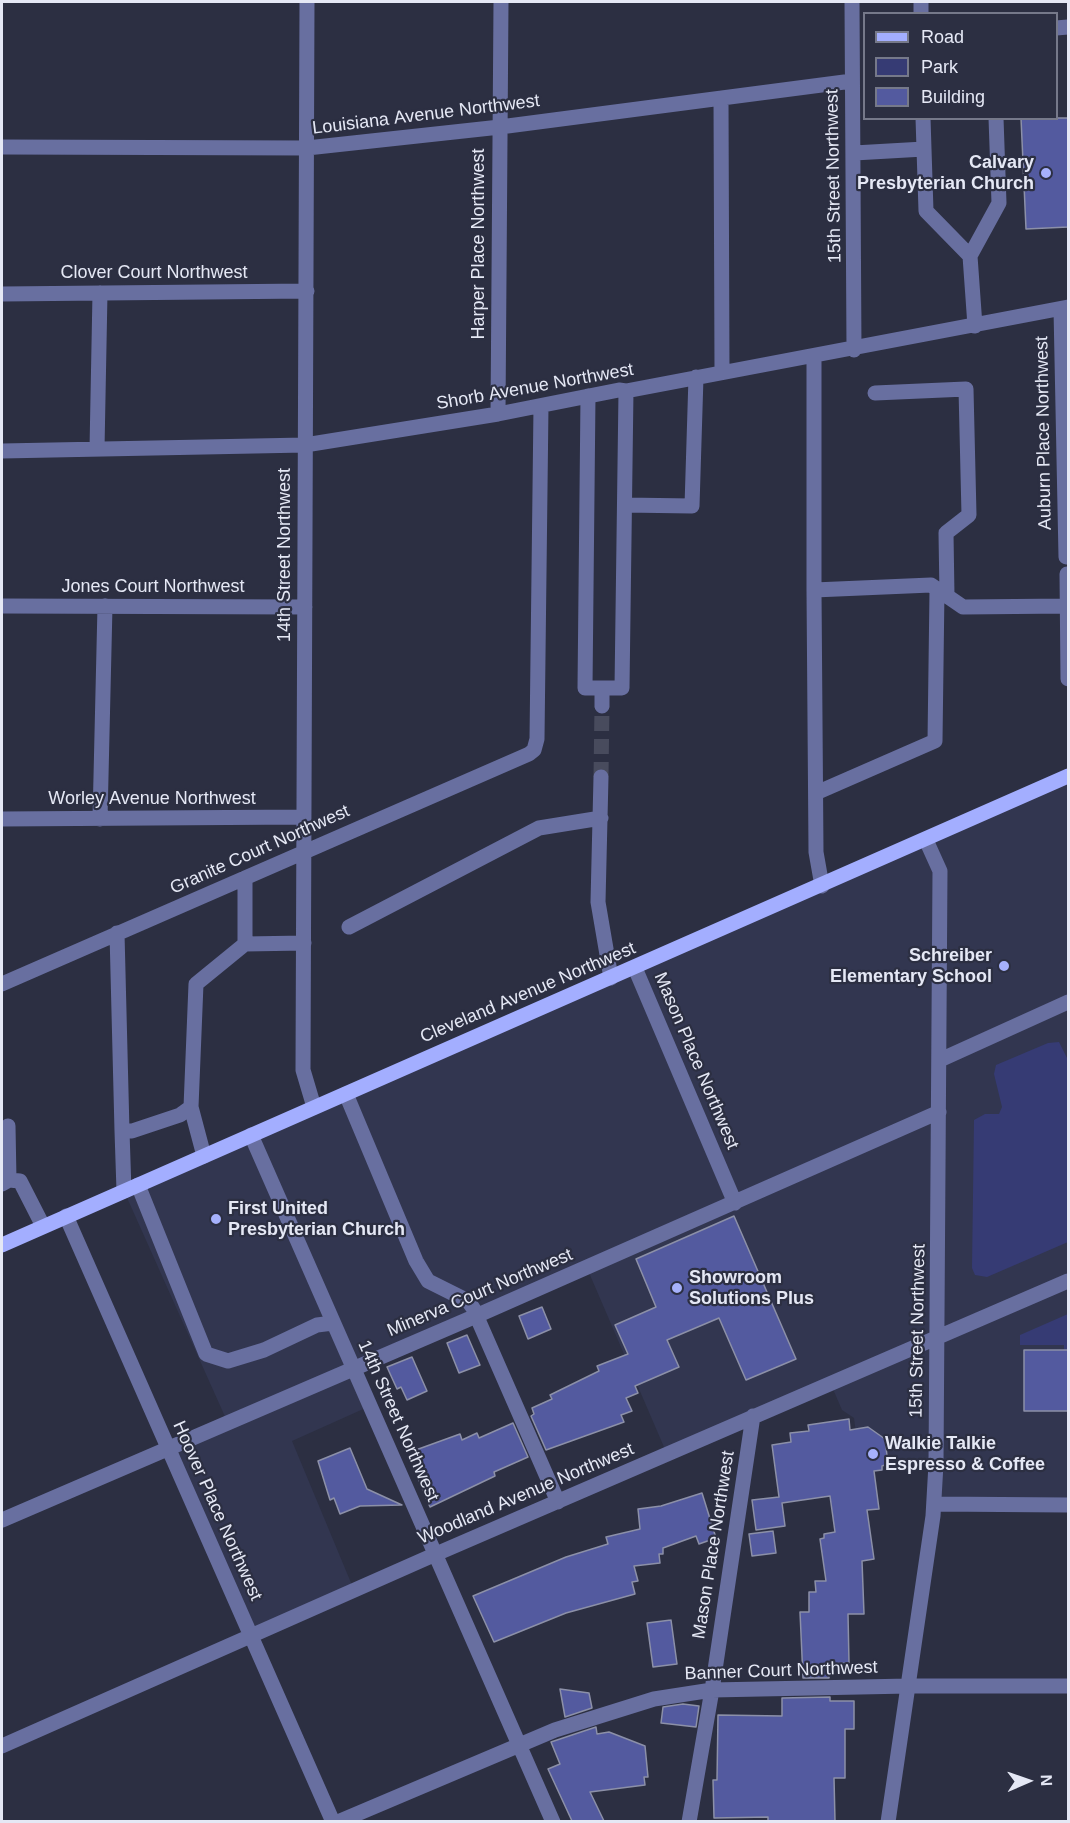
<!DOCTYPE html>
<html>
<head>
<meta charset="utf-8">
<style>
  body { margin:0 }
  #map { position:relative; width:1070px; height:1823px; overflow:hidden; background:#2c2f42; font-family:Arial,sans-serif }
  canvas { display:block }
  .frame { position:absolute; inset:0; border:3px solid #e5e8f5; pointer-events:none }
  .legend { position:absolute; left:863px; top:12px; width:195px; height:108px; box-sizing:border-box; background:#2c2f42; border:2px solid #76798a; margin:0; padding:8px 10px; list-style:none; font-size:18px; color:#e5e8f5 }
  .legend li { display:flex; align-items:center; gap:12px; height:30px }
  .legend b { width:30px; border:2px solid #76798a }
  .north { position:absolute; left:998px; top:1751px; width:60px; height:60px; -webkit-text-stroke:4px #2c2f42; paint-order:stroke; rotate:88deg; font-size:16px; font-weight:700; line-height:24px; text-align:center; color:#e5e8f5 }
  .north::after { content:''; display:block; margin:auto; width:21px; height:27px; background:#e5e8f5; clip-path:polygon(50% 0,100% 100%,50% 72%,0 100%) }
</style>
</head>
<body>
<div id="map">
<canvas width="1070" height="1823"></canvas>
<div class="frame"></div>
<ul class="legend">
<li><b style="height:8px;background:#a3aeff"></b>Road</li>
<li><b style="height:16px;background:#363b74"></b>Park</li>
<li><b style="height:16px;background:#535a9f"></b>Building</li>
</ul>
<div class="north">N</div>
</div>
<script>
const c = document.querySelector('canvas').getContext('2d');
c.lineJoin = 'round';
function fill(path, color) {
  c.fillStyle = color;
  c.fill(path, 'evenodd');
}
function shape(rows) {
  const path = new Path2D();
  for (const r of rows) {
    path.moveTo(r[0], r[1]);
    for (let i = 2; i < r.length; i += 2) path.lineTo(r[i], r[i + 1]);
  }
  return path;
}
function stroke(path, color, width, dash) {
  c.strokeStyle = color;
  c.lineWidth = width;
  c.lineCap = dash ? 'butt' : 'round';
  c.setLineDash(dash || []);
  c.stroke(path);
}
function write(font, color, halo, rows, align = 'center') {
  c.font = font + ' Arial,sans-serif';
  c.lineWidth = 4.5;
  c.setLineDash([]);
  c.textBaseline = 'middle';
  c.strokeStyle = halo;
  c.fillStyle = color;
  for (const [text, x, y, turn = 0] of rows) {
    c.save();
    c.translate(x, y);
    c.rotate((+turn || 0) * Math.PI / 180);
    c.textAlign = isNaN(turn) ? turn : align;
    if (halo) c.strokeText(text, 0, 0);
    c.fillText(text, 0, 0);
    c.restore();
  }
}
fill(shape([
  [1068,776,1068,1505,934,1504,936,1464,861,1473,854,1418,842,1410,830,1382,667,1454,587,1268,353,1368,370,1406,292,1441,354,1590,251,1637,168,1447,227,1421,124,1191]
]), '#323650');
fill(shape([
  [1059,1042,1068,1060,1068,1242,987,1277,975,1275,972,1268,974,1120,985,1114,999,1114,1002,1107,994,1074,996,1065,1048,1043],
  [1068,1314,1068,1350,1064,1350,1064,1345,1020,1345,1020,1335]
]), '#363b74');
const building = shape([
  [1021,118,1068,118,1068,227,1026,229,1021,118],
  [734,1216,796,1359,746,1380,719,1318,667,1340,679,1367,635,1386,638,1393,626,1398,632,1411,621,1415,624,1422,546,1450,531,1416,534,1414,532,1408,552,1399,550,1395,599,1371,597,1366,628,1354,615,1325,656,1307,636,1259,734,1216],
  [542,1307,551,1329,528,1339,519,1316,542,1307],
  [467,1335,480,1365,459,1373,447,1343,467,1335],
  [1024,1350,1068,1350,1068,1411,1024,1411,1024,1350],
  [412,1357,427,1391,407,1400,401,1387,397,1389,387,1367,412,1357],
  [849,1419,850,1430,868,1427,885,1439,888,1464,882,1466,882,1470,874,1471,879,1509,867,1510,874,1559,862,1561,864,1614,848,1614,849,1663,829,1664,829,1678,803,1678,800,1612,809,1612,809,1592,816,1592,815,1581,826,1581,820,1539,824,1538,824,1534,835,1532,830,1496,782,1503,785,1526,756,1530,752,1500,779,1497,772,1445,791,1442,790,1433,809,1431,808,1425,849,1419],
  [513,1423,528,1457,494,1472,495,1476,430,1507,413,1466,418,1464,413,1451,460,1434,462,1440,477,1433,479,1438,513,1423],
  [350,1448,367,1489,402,1505,360,1506,340,1514,334,1498,330,1500,318,1461,350,1448],
  [702,1493,716,1538,699,1544,696,1536,663,1548,663,1554,659,1554,660,1563,634,1566,638,1581,632,1582,635,1594,566,1613,494,1642,473,1596,566,1557,608,1544,606,1537,640,1529,638,1509,661,1506,702,1493],
  [773,1531,776,1553,752,1556,749,1534,773,1531],
  [671,1620,677,1664,653,1667,647,1623,671,1620],
  [560,1689,589,1693,592,1708,565,1717,560,1689],
  [830,1697,830,1701,854,1701,854,1729,845,1729,845,1778,834,1778,835,1821,768,1821,768,1817,714,1818,713,1780,717,1780,718,1715,782,1716,782,1698,830,1697],
  [683,1704,699,1706,696,1727,661,1723,663,1707,683,1704],
  [596,1727,597,1734,609,1732,645,1746,648,1777,644,1777,645,1785,590,1792,604,1821,572,1821,548,1769,560,1764,551,1742,596,1727]
]);
fill(building, '#535a9f');
stroke(building, '#8c90a8', 1.5);
stroke(shape([
  [601,777,602,706]
]), '#484b5d', 15, [15, 8]);
stroke(shape([
  [307,2,303,1070,314,1107],
  [852,2,854,350],
  [921,2,921,14],
  [1056,28,1068,27],
  [721,98,722,372],
  [923,118,926,211,970,256],
  [2,147,307,148,500,127,852,81],
  [854,153,924,149],
  [2,294,307,291],
  [1061,309,1066,557,1068,557],
  [975,326,970,256,999,203,996,118],
  [814,357,814,590,931,585,963,607,1067,606],
  [875,393,966,389,969,515,946,533,947,596],
  [588,396,585,688,622,688,626,391],
  [498,414,501,2],
  [97,449,100,293],
  [2,451,305,445,498,414,619,390,626,391,1068,307],
  [625,505,692,506,696,377],
  [1067,574,1068,679],
  [814,590,816,852,822,886],
  [2,606,305,607],
  [602,706,602,689],
  [601,777,598,902,611,978],
  [816,793,935,741,937,590],
  [2,819,303,817],
  [100,819,105,606],
  [245,878,245,944],
  [349,927,539,828,601,818],
  [117,933,122,1131,132,1131,180,1115,191,1107,196,984,245,944,304,943],
  [635,968,735,1203],
  [2,984,529,754,534,750,537,739,541,406],
  [940,1060,1068,1002],
  [346,1094,416,1261,428,1281,468,1301,473,1308,558,1502],
  [191,1107,204,1156],
  [8,1126,9,1180],
  [122,1131,124,1191],
  [251,1135,553,1822],
  [2,1184,9,1180,20,1181,43,1226],
  [138,1185,206,1354,228,1361,264,1350,317,1325,333,1323],
  [66,1216,333,1822],
  [934,1504,1068,1505],
  [2,1520,476,1316,939,1112],
  [2,1746,436,1554,1068,1281],
  [338,1822,555,1730,654,1699,712,1690,909,1686,1068,1686],
  [689,1822,712,1690,753,1416],
  [888,1822,933,1516,936,1464,940,871,926,840]
]), '#686fa0', 15);
stroke(shape([
  [2,1245,1068,776]
]), '#a3aeff', 15);
for (const [x, y, r, color] of [
  [1046,173,6,"#a6b1fc"],
  [1004,966,6,"#a6b1fc"],
  [216,1219,6,"#a6b1fc"],
  [677,1288,6,"#a6b1fc"],
  [873,1454,6,"#a6b1fc"]
]) {
  const dot = new Path2D();
  dot.arc(x, y, r, 0, 2 * Math.PI);
  c.fillStyle = color;
  c.fill(dot);
  stroke(dot, '#2c2f42', 2);
}
write('18px', '#e5e8f5', '#2c2f42', [
  ["Louisiana Avenue Northwest",426,115,-7],
  ["15th Street Northwest",834,176,-91],
  ["Harper Place Northwest",479,244,-90],
  ["Clover Court Northwest",154,273],
  ["Shorb Avenue Northwest",535,387,-10],
  ["Auburn Place Northwest",1044,433,-91],
  ["14th Street Northwest",285,555,-90],
  ["Jones Court Northwest",153,587],
  ["Worley Avenue Northwest",152,799],
  ["Granite Court Northwest",260,850,-24],
  ["Cleveland Avenue Northwest",528,993,-23],
  ["Mason Place Northwest",696,1061,67],
  ["Minerva Court Northwest",480,1293,-23],
  ["15th Street Northwest",918,1331,-89],
  ["14th Street Northwest",398,1421,66],
  ["Woodland Avenue Northwest",526,1494,-23],
  ["Hoover Place Northwest",217,1511,66],
  ["Mason Place Northwest",714,1545,-81],
  ["Banner Court Northwest",781,1671,-2]
]);
write('bold 18px', '#e5e8f5', '#2c2f42', [
  ["Calvary",1034,163,"right"],
  ["Presbyterian Church",1034,184,"right"],
  ["Schreiber",992,956,"right"],
  ["Elementary School",992,977,"right"],
  ["First United",228,1209],
  ["Presbyterian Church",228,1230],
  ["Showroom",689,1278],
  ["Solutions Plus",689,1299],
  ["Walkie Talkie",885,1444],
  ["Espresso & Coffee",885,1465]
], 'left');
</script>
</body>
</html>
